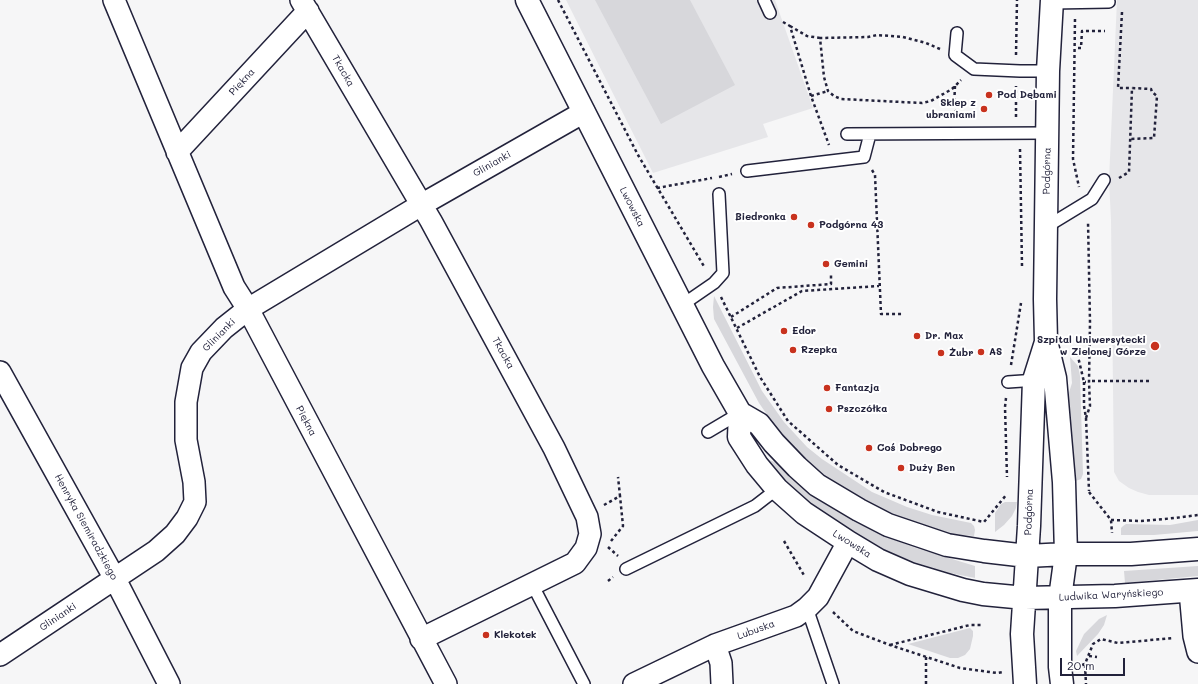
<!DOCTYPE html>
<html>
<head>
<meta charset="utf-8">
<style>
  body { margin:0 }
  #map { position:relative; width:1198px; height:684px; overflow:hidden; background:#f6f6f7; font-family:Mali,sans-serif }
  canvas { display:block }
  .scale { position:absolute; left:1060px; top:658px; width:65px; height:18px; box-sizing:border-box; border:2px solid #22223b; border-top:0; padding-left:5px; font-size:12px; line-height:14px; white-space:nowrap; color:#22223b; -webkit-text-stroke:3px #fff; paint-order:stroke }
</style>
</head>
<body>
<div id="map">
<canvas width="1198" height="684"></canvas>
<div class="scale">20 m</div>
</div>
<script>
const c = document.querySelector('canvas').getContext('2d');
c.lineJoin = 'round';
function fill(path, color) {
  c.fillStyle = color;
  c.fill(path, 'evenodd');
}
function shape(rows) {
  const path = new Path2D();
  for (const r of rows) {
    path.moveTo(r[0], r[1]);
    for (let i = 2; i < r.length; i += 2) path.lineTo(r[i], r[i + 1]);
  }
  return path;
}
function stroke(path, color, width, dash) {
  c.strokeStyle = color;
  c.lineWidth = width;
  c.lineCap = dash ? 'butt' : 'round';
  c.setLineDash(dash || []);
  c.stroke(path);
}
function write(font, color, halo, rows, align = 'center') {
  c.font = font + ' Mali,sans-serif';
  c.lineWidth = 4;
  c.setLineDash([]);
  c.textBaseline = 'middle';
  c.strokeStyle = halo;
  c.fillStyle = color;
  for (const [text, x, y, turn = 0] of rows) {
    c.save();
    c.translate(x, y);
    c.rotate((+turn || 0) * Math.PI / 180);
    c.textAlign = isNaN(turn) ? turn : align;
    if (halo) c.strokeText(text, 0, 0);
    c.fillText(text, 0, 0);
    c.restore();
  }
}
fill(shape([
  [566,0,775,0,813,108,763,124,768,137,653,173],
  [1117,0,1198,0,1198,495,1149,495,1138,492,1129,488,1119,481,1114,472,1111,220,1109,180]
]), '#e6e6e9');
fill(shape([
  [595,0,690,0,735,85,661,124],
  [714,296,762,391,784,422,807,447,822,459,872,492,907,507,932,515,971,523,974,526,975,530,974,536,952,534,932,530,883,512,839,487,817,470,797,453,777,429,759,403,714,319,713,307],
  [1070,357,1078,366,1080,376,1083,474,1081,479,1073,482,1066,402,1072,383],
  [766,459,778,463,808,491,875,532,916,548,975,566,975,578,950,573,917,563,889,552,861,537,810,503,791,486],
  [1005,502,1017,502,1016,508,1012,516,1004,525,995,532,995,513,1001,504],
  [1198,520,1198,531,1154,535,1121,535,1121,528,1123,526,1126,524,1170,525],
  [1198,566,1198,576,1125,583,1124,571],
  [1107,615,1104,625,1098,634,1077,656,1076,651,1084,634,1099,619],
  [970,628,973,631,973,636,970,649,965,655,958,658,950,658,908,644]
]), '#d7d7db');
const lane = shape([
  [764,0,770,13],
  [1052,3,1109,2],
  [957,33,955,55,974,69,1020,71,1048,71],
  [847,134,1047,133],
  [747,171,864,157,870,134],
  [1046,227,1092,199,1104,180],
  [682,305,714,283,723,273,719,194],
  [1008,382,1037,380],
  [708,432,740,413],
  [626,569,755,506,777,489],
  [532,584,584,684],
  [807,608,833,684]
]);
const street = shape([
  [114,0,234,287,248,309,446,684],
  [301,0,431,221,554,448,587,517,590,534,586,548,575,563,421,639],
  [177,152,308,11],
  [0,372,115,579,169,684],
  [1190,591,1194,636,1198,652],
  [715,645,721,663,722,684],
  [0,655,156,551,175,534,187,518,195,502,194,482,186,440,186,402,192,368,201,352,224,328,248,309,421,205,584,112],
  [634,684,715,645,796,616,807,608,818,597,848,542]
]);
const secondary = shape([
  [527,0,713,366,740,413,759,424,774,443,797,467,817,485,859,510,888,525,947,545,984,551,1027,556,1066,554,1131,554,1198,549],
  [1052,0,1048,71,1045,299,1046,341,1055,378,1064,482,1066,554,1060,598,1060,667,1062,684],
  [740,413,739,437,757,465,777,489,804,513,848,542,878,560,910,574,963,590,983,594,1025,598,1115,596,1198,590],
  [1025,684,1022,634,1029,526,1034,380,1046,342]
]);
stroke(lane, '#22223b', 14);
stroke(street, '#22223b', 24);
stroke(secondary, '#22223b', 25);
stroke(shape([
  [558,0,638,155,705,268],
  [1122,12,1118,88,1132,88],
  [1075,19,1073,159,1079,187],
  [783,22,790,26,811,96,829,145],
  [790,26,807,36,820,38],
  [1078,48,1081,48,1082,31,1105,31],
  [940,49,926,43,903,37,877,35,868,37,820,38,824,77,828,91,834,96,841,99,922,103,931,101,952,89,961,80],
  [1016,55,1017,0],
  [955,86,954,107,959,118],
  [811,96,828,91],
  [1016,117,1016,86],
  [1020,149,1022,266],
  [872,170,875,175,881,314,903,314],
  [719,177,732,174],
  [1119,178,1129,172,1132,88,1151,89,1152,92,1157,96,1154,138,1130,139],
  [657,188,712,178],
  [721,297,760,377,788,421,838,465,884,492,938,512,984,522,1007,494],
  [731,317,777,288,831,284,831,274],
  [737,328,802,291,879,286],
  [1076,348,1084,382,1086,382],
  [1011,365,1021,303],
  [1092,381,1151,381],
  [1084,382,1084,406,1086,418,1089,491],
  [1006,398,1005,407,1007,477],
  [1086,418,1090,406,1089,382,1090,322,1088,221],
  [1089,492,1111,520,1112,533],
  [604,505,620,496,618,477],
  [1111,520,1141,521,1175,518,1198,515],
  [611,541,623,526,620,496],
  [784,541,805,577],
  [608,547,618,556],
  [608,581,613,577],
  [833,612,853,631,890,645,960,668,997,673,1003,672],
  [890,645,970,625,981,625],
  [1089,656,1097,657],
  [926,657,926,684],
  [1082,665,1085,664,1093,644,1101,639,1118,643,1174,638],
  [1085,665,1086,684]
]), '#22223b', 2.5, [3, 3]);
stroke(lane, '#fff', 11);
stroke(street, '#fff', 21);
stroke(secondary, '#fff', 22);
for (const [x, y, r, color] of [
  [989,95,4,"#c8321e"],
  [984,109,4,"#c8321e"],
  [794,217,4,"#c8321e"],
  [811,225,4,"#c8321e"],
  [826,264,4,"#c8321e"],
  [784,331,4,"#c8321e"],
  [917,336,4,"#c8321e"],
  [1155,346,5,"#c8321e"],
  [793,350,4,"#c8321e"],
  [981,352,4,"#c8321e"],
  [941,353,4,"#c8321e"],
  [827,388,4,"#c8321e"],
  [829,409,4,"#c8321e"],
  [869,448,4,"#c8321e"],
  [901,468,4,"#c8321e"],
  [486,635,4,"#c8321e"]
]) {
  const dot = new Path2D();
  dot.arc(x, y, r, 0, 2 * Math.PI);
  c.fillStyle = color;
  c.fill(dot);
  stroke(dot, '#fff', 1.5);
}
write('10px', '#22223b', '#fff', [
  ["Tkacka",343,71,60],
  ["Piękna",242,82,-47],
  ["Glinianki",492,164,-30],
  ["Podgórna",1047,171,-89],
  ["Lwowska",632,207,63],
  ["Glinianki",219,335,-45],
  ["Tkacka",503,353,61],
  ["Piękna",306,421,62],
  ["Podgórna",1029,512,-88],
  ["Henryka Siemiradzkiego",86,527,61],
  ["Lwowska",852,544,32],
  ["Ludwika Waryńskiego",1111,595,-3],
  ["Glinianki",58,617,-34],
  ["Lubuska",756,630,-20]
]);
write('bold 10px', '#22223b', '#fff', [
  ["Pod Dębami",997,95],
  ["Sklep z",976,103,"right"],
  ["ubraniami",976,115,"right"],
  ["Biedronka",786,217,"right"],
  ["Podgórna 43",819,225],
  ["Gemini",834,264],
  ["Edor",792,331],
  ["Dr. Max",925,336],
  ["Szpital Uniwersytecki",1146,340,"right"],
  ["w Zielonej Górze",1146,352,"right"],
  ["Rzepka",801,350],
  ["AS",989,352],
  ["Żubr",949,353],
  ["Fantazja",835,388],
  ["Pszczółka",837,409],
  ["Coś Dobrego",877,448],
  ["Duży Ben",909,468],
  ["Klekotek",494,635]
], 'left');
</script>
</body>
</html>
